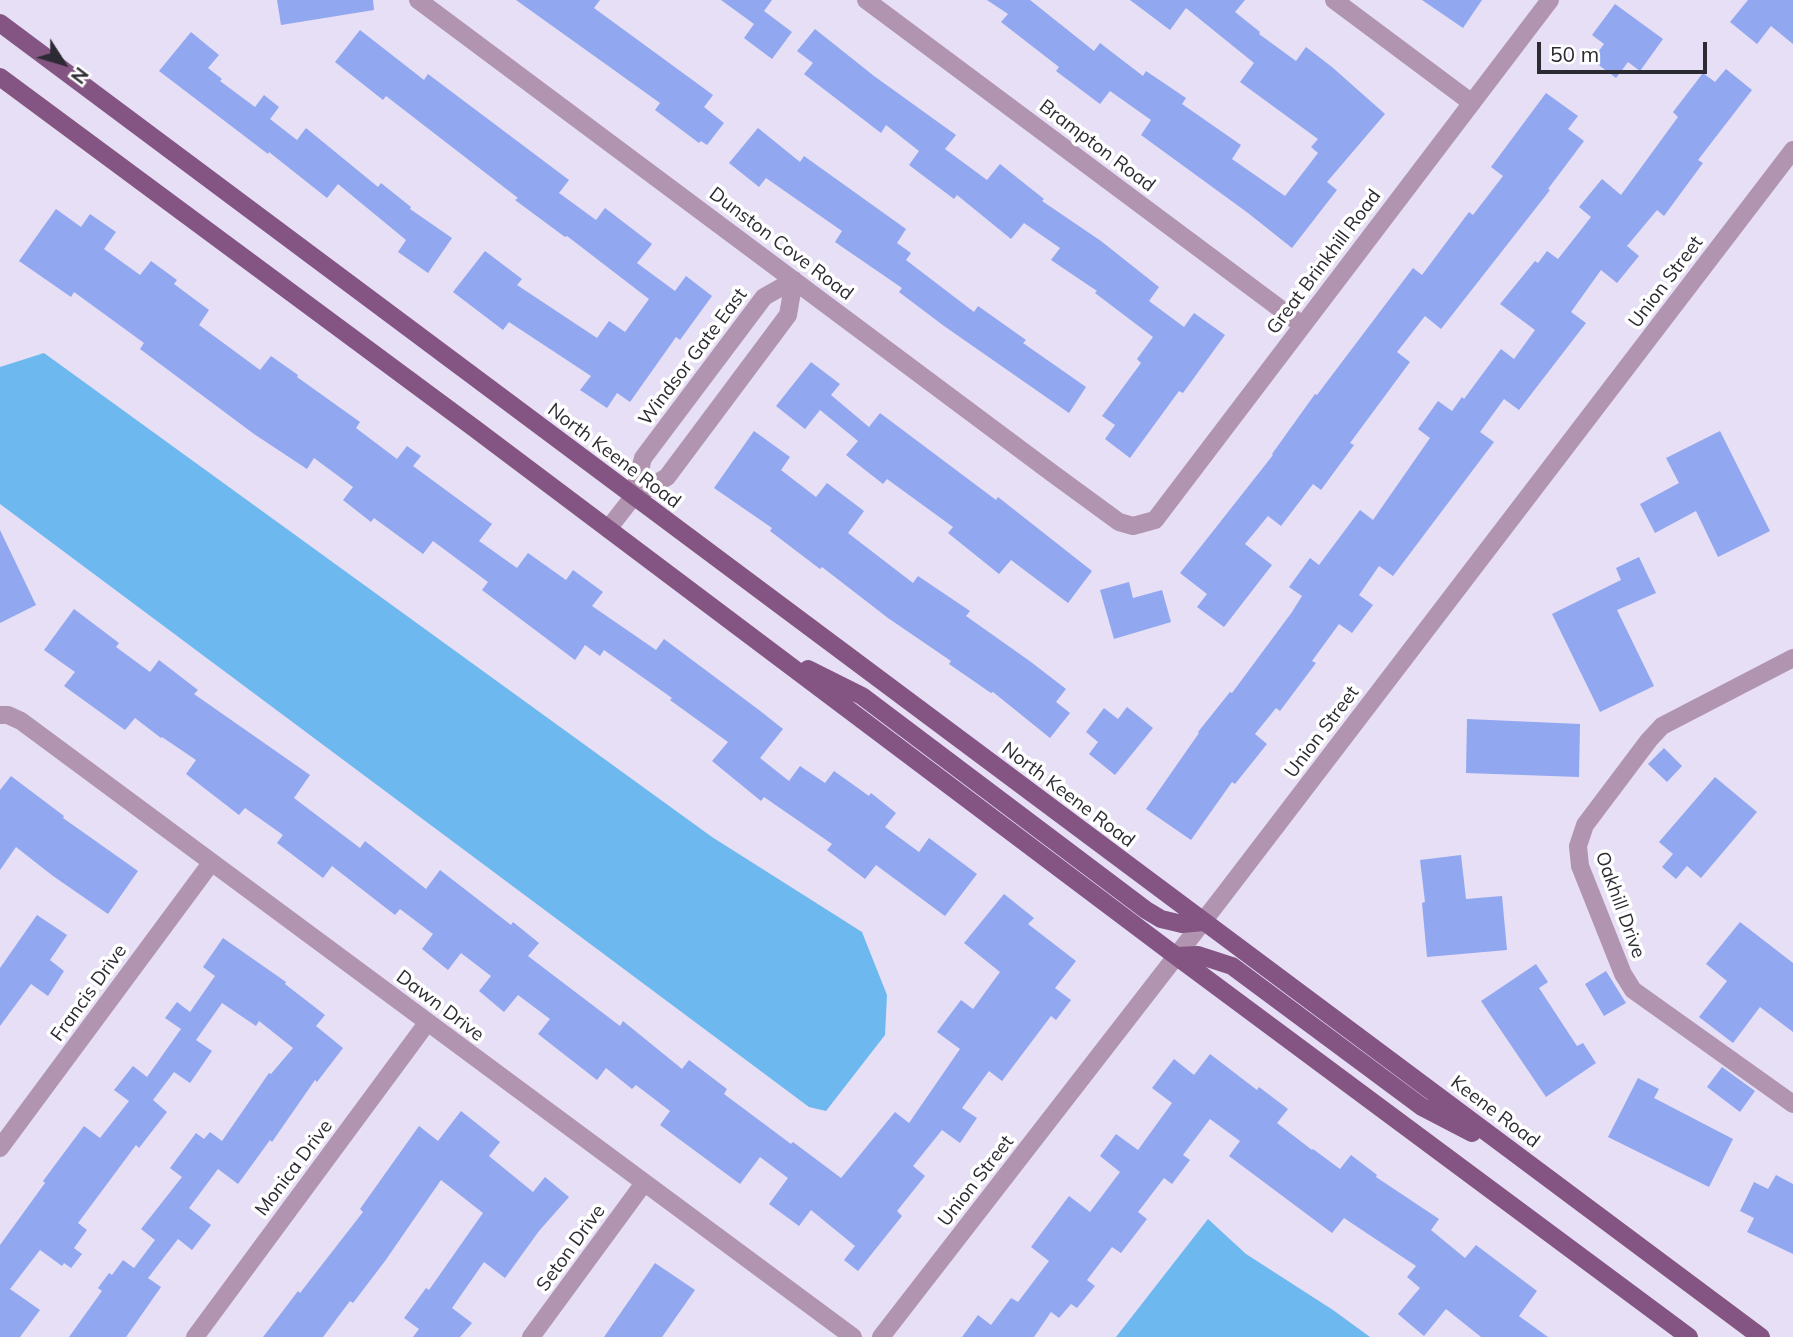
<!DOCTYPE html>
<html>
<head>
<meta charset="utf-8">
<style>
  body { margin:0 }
  #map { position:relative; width:1793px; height:1337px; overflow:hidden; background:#e6dff6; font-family:Mulish,sans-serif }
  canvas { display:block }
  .north { position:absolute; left:28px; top:28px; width:70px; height:70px; -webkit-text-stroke:5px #fff; paint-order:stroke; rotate:127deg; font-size:19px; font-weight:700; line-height:28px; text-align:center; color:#2c2a32 }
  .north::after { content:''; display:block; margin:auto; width:24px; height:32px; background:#2c2a32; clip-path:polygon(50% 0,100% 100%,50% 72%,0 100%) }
  .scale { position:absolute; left:1537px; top:42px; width:170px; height:32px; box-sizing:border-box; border:4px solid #2c2a32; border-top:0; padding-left:9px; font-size:21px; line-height:24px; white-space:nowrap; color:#2c2a32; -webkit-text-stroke:5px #fff; paint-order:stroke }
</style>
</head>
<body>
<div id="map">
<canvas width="1793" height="1337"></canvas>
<div class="north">N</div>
<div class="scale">50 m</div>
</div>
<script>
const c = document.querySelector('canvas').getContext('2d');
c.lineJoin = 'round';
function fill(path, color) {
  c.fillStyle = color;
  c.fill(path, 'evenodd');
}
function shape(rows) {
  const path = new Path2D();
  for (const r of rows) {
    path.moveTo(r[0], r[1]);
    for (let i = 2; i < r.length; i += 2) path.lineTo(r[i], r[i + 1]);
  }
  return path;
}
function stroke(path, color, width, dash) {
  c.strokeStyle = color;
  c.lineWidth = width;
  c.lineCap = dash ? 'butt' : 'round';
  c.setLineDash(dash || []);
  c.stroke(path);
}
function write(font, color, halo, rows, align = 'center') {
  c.font = font + ' Mulish,sans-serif';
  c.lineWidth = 7;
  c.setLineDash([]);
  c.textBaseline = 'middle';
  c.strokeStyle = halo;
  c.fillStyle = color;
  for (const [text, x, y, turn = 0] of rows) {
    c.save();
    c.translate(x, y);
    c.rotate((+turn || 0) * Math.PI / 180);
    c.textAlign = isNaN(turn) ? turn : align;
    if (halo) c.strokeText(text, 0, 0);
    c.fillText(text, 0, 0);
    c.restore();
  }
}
fill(shape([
  [44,353,712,837,862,932,887,995,885,1035,826,1111,809,1107,0,504,0,367],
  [1208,1219,1246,1254,1333,1310,1370,1337,1116,1337]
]), '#6eb8f0');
fill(shape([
  [277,0,373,0,374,10,281,25],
  [516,0,600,0,594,8,713,95,704,107,724,123,707,145,701,141,699,143,655,110,660,103],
  [721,0,772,0,764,11,792,32,772,59,744,38,754,24],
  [987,0,1030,0,1094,51,1100,43,1143,76,1146,71,1186,98,1182,104,1241,145,1232,159,1285,196,1318,153,1311,147,1318,139,1240,82,1254,63,1186,8,1170,30,1130,0,1245,0,1235,12,1260,32,1259,34,1296,61,1306,47,1332,67,1385,114,1327,182,1337,190,1292,248,1248,213,1141,135,1151,120,1110,91,1100,104,1056,71,1059,67,1001,22,1008,14],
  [1422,0,1482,0,1463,28],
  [1748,0,1793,0,1793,44,1771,26,1757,44,1730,22],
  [1615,4,1663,39,1640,71,1628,62,1616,78,1592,60,1604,44,1592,35],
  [815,29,874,76,956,135,945,149,987,180,1000,164,1044,199,1042,201,1101,241,1159,287,1149,301,1184,327,1194,313,1225,335,1183,393,1179,391,1130,458,1105,439,1115,425,1102,416,1141,363,1137,359,1153,337,1095,293,1097,291,1051,260,1060,248,1024,223,1011,239,957,195,954,199,909,165,919,151,886,125,881,133,804,74,813,63,797,51],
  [360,30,424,80,428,74,569,180,559,193,596,220,605,208,652,244,637,263,675,291,686,276,712,296,680,340,676,337,630,402,617,393,607,408,580,390,591,376,509,322,503,330,453,292,485,251,522,279,517,285,597,338,609,321,625,332,649,299,567,236,565,237,515,200,518,198,386,96,383,100,335,62],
  [191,32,219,55,208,68,222,79,220,81,255,107,264,95,279,107,270,119,297,140,306,128,378,187,381,183,411,207,410,209,452,238,428,273,398,252,406,240,338,184,327,198,269,152,268,154,159,71],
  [1726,69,1752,90,1698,160,1703,163,1664,216,1657,210,1627,246,1639,256,1617,283,1601,270,1571,312,1586,323,1519,410,1504,399,1480,432,1494,442,1393,576,1379,566,1359,595,1373,605,1352,633,1339,624,1312,661,1316,663,1280,711,1276,708,1255,734,1267,744,1235,784,1232,782,1191,840,1146,809,1199,733,1198,732,1230,692,1232,693,1292,612,1302,596,1289,587,1310,558,1319,565,1360,510,1373,520,1430,438,1418,429,1438,401,1452,411,1462,397,1464,399,1501,349,1514,359,1535,330,1500,304,1535,261,1538,263,1547,251,1558,259,1591,217,1579,207,1602,179,1621,195,1678,117,1673,112,1703,73,1715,82],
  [1546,93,1578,116,1568,129,1584,141,1548,189,1550,190,1441,329,1425,316,1397,352,1410,362,1350,443,1354,445,1321,490,1313,484,1281,526,1268,516,1245,544,1272,565,1224,627,1197,607,1207,594,1180,573,1273,455,1272,454,1315,394,1317,395,1413,268,1422,275,1469,212,1473,215,1503,176,1491,167],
  [758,128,800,162,804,156,906,229,897,243,911,253,906,260,974,312,978,306,1026,340,1023,343,1086,387,1069,413,944,326,899,292,902,288,835,242,842,231,766,178,759,187,729,163],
  [56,209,81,227,90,214,116,232,104,249,140,275,151,261,177,280,174,284,209,310,199,325,260,370,271,356,298,375,297,377,360,422,356,428,397,459,407,446,421,456,413,466,492,524,479,541,517,568,528,553,566,580,573,570,603,592,592,606,656,650,664,639,759,710,783,729,760,758,789,781,800,766,825,783,834,771,869,796,871,793,896,813,885,827,919,852,929,838,977,874,945,916,876,865,865,879,827,850,832,844,764,797,761,801,712,761,728,742,670,700,672,698,604,650,600,656,585,645,575,660,482,590,488,582,433,541,423,554,374,518,371,522,343,500,353,487,314,458,307,469,254,434,140,349,144,343,74,292,71,297,19,261],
  [811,362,840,384,831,395,869,427,880,413,996,500,998,497,1092,571,1068,603,1011,560,999,574,948,533,953,527,887,479,883,484,846,455,858,441,820,410,805,429,776,406],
  [754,431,790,457,781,470,816,497,827,483,864,511,848,533,913,583,918,576,970,611,966,616,1031,662,1066,689,1056,702,1070,713,1050,738,993,692,991,693,949,664,951,661,888,618,822,567,820,569,770,531,772,528,714,488],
  [1720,431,1770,531,1718,557,1696,511,1655,533,1640,504,1679,483,1666,458],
  [0,530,36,605,0,623],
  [1639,557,1656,593,1617,610,1654,686,1600,712,1552,614,1621,580,1616,568],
  [1129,582,1133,598,1162,590,1171,622,1114,639,1100,590],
  [74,609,119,643,116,647,150,672,159,660,198,690,194,694,310,775,294,798,360,848,365,841,426,889,440,870,511,925,513,922,539,943,528,956,620,1026,623,1021,682,1069,689,1060,727,1089,724,1094,791,1144,793,1142,841,1178,895,1112,909,1123,960,1049,937,1032,961,1000,973,1009,1000,972,964,943,1004,894,1034,918,1028,924,1076,961,1055,988,1071,1000,1056,1020,1051,1016,1002,1081,989,1071,962,1108,977,1118,960,1143,942,1130,913,1166,925,1176,897,1211,902,1216,858,1271,844,1260,855,1246,811,1210,799,1226,769,1204,788,1178,760,1157,740,1184,660,1125,670,1111,636,1085,632,1089,606,1068,597,1080,538,1034,550,1019,518,995,504,1012,479,991,491,976,461,953,448,970,422,949,433,934,400,909,395,915,332,866,323,878,277,843,283,835,245,808,239,815,186,774,196,760,162,737,161,738,135,718,125,730,64,686,75,672,44,650],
  [1127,707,1153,728,1115,775,1089,754,1098,742,1086,732,1104,708,1118,719],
  [1467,719,1580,724,1579,777,1466,773],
  [1664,748,1682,766,1667,782,1648,764],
  [11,776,64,816,63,818,138,871,108,914,53,876,16,847,0,870,0,790],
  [1715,777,1757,812,1701,878,1687,866,1676,879,1662,867,1673,854,1659,842],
  [1461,855,1466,899,1502,896,1507,950,1427,957,1422,903,1425,902,1420,860],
  [37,915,67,935,50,960,64,971,48,996,31,984,0,1026,0,968],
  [1740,922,1793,963,1793,1032,1760,1007,1733,1043,1699,1017,1727,981,1706,964],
  [223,938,286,982,285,984,325,1015,316,1026,343,1048,317,1082,315,1080,272,1142,270,1140,238,1184,218,1169,189,1208,211,1225,192,1250,178,1239,148,1278,161,1287,126,1337,69,1337,102,1291,98,1288,109,1273,112,1275,123,1260,134,1268,155,1240,141,1229,182,1177,170,1168,196,1133,204,1139,210,1132,222,1141,269,1073,271,1074,293,1048,259,1021,256,1026,222,1003,196,1040,212,1051,190,1083,174,1072,153,1100,167,1112,139,1148,136,1145,78,1223,87,1230,74,1248,82,1254,71,1268,64,1263,62,1266,40,1250,10,1289,40,1310,20,1337,0,1337,0,1245,45,1183,43,1181,84,1126,100,1138,129,1101,114,1090,133,1066,147,1077,181,1029,165,1018,177,1002,190,1012,215,976,203,967],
  [1536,964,1548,982,1539,988,1577,1046,1583,1043,1596,1063,1546,1097,1481,1001],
  [1606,971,1626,1003,1604,1016,1585,984],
  [1210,1054,1257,1090,1259,1087,1288,1109,1277,1123,1312,1150,1313,1149,1340,1169,1351,1155,1377,1175,1376,1177,1439,1219,1431,1230,1465,1258,1476,1245,1537,1291,1519,1316,1548,1337,1481,1337,1446,1309,1424,1336,1398,1314,1420,1288,1407,1277,1416,1266,1344,1218,1332,1233,1229,1156,1240,1141,1210,1119,1183,1155,1190,1160,1172,1184,1164,1178,1138,1212,1147,1219,1121,1253,1112,1247,1087,1280,1095,1286,1077,1308,1071,1304,1059,1318,1051,1312,1034,1337,962,1337,978,1315,991,1325,1011,1298,1018,1302,1049,1261,1031,1247,1069,1196,1090,1212,1120,1172,1100,1156,1116,1134,1138,1150,1172,1103,1152,1088,1174,1059,1194,1075],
  [1722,1067,1755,1091,1740,1112,1707,1087],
  [1638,1078,1659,1089,1654,1098,1733,1139,1709,1187,1608,1137],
  [461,1111,500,1142,489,1156,533,1192,545,1177,569,1197,539,1231,505,1278,484,1262,452,1308,472,1323,460,1337,413,1337,419,1329,404,1318,426,1288,429,1290,483,1213,441,1180,385,1261,353,1303,350,1301,323,1337,263,1337,298,1291,300,1293,363,1212,360,1209,419,1126,438,1141],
  [1776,1175,1793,1184,1793,1254,1747,1232,1754,1218,1740,1211,1754,1182,1768,1189],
  [655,1263,695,1290,662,1337,604,1337]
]), '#91a7f0');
stroke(shape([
  [418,0,1052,473,1119,522,1133,526,1155,520,1550,0],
  [866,0,1302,325],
  [1334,0,1472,103],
  [633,497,667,477,788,315,794,280],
  [608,529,633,497,643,458,764,297,794,280],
  [1793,658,1662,726,1649,740,1585,825,1578,846,1580,866,1623,974,1633,990,1793,1104],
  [0,715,8,715,21,721,853,1337],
  [0,1148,211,863],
  [195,1337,427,1023],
  [531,1337,644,1183],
  [881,1337,1222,897,1793,150]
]), '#b195b0', 18);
stroke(shape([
  [0,23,1761,1337],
  [0,77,474,428,1176,956,1689,1337],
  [808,669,862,696,1146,910,1161,919,1182,924,1203,922],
  [1176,956,1198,955,1232,966,1422,1107,1472,1133]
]), '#845483', 18);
write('19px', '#2c2a32', '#fff', [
  ["Brampton Road",1097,146,37],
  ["Dunston Cove Road",781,244,37],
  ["Great Brinkhill Road",1324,262,-53],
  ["Union Street",1666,282,-53],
  ["Windsor Gate East",693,357,-53],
  ["North Keene Road",614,456,37],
  ["Union Street",1322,732,-53],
  ["North Keene Road",1068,795,37],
  ["Oakhill Drive",1620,905,70],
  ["Francis Drive",89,993,-54],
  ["Dawn Drive",440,1006,37],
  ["Keene Road",1495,1112,37],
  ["Monica Drive",294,1168,-53],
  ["Union Street",976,1181,-52],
  ["Seton Drive",571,1248,-54]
]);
</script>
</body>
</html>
